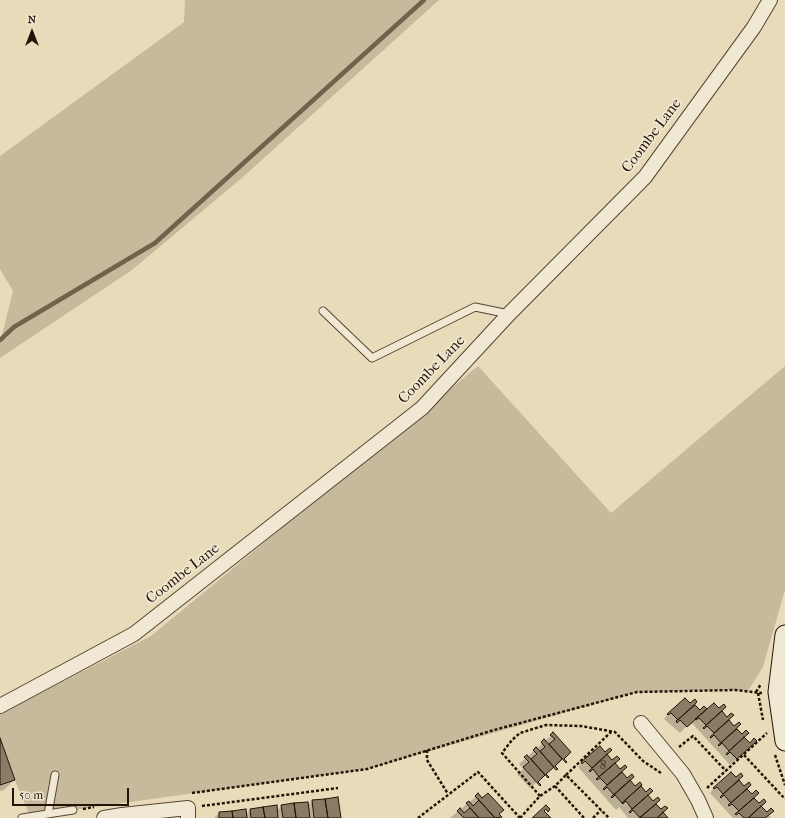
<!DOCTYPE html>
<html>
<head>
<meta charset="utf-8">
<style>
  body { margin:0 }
  #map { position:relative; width:785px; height:818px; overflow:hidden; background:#e8dbb9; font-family:"IM FELL French Canon",serif }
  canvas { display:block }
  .north { position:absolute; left:12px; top:12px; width:40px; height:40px; -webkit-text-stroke:3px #f0e8d2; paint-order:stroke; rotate:0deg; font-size:11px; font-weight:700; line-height:16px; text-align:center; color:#251307 }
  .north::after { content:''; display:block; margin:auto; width:14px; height:18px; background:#251307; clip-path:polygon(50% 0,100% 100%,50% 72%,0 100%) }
  .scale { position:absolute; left:12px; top:788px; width:117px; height:18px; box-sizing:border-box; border:2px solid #251307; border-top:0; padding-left:5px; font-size:12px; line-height:14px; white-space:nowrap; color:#251307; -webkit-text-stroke:3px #f0e8d2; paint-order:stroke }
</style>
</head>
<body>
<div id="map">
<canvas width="785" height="818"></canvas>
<div class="north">N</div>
<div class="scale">50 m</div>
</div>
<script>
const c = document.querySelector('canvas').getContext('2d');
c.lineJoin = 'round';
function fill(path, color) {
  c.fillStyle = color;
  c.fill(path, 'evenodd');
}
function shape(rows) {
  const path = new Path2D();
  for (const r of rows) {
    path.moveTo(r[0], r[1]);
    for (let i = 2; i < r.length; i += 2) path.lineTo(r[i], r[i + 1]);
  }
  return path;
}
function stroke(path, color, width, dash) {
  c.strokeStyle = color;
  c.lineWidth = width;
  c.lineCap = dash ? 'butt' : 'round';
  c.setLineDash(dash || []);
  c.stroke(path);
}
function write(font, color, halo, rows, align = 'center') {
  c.font = font + ' "IM FELL French Canon",serif';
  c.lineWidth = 3.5;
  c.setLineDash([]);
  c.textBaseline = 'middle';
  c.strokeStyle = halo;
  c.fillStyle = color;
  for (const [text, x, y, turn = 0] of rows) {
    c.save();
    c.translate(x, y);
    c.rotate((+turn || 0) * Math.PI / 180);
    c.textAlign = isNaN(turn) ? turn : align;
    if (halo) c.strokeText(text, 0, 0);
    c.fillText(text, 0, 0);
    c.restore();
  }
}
fill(shape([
  [185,0,439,0,243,177,132,270,0,358,0,343,13,291,0,269,0,156,184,22],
  [478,366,611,513,785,366,785,590,763,667,748,691,735,690,637,692,367,769,30,816,15,780,0,738,0,714,151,636]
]), '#c7b99b');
fill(shape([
  [690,705,693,705,700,712,706,711,720,711,743,737,749,748,730,765,692,723,689,726,688,725,680,733,664,719,670,712],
  [553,734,564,759,530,788,517,774,523,769,519,764],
  [0,741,14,780,4,790,0,791],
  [606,755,620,770,626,767,621,772,635,788,639,787,666,818,628,818,619,807,616,810,578,767,585,760],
  [738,780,753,798,771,818,733,818,710,793,716,786],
  [478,795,498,815,499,818,450,818],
  [312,801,340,818,214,818,219,813,245,815,250,810,276,811,282,806,307,806]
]), '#0003');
stroke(shape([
  [0,340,14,327,155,243,424,0]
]), '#72624d', 4.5);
const building = shape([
  [685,698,690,703,695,699,697,702,678,720,671,713,668,715,667,714,685,698],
  [714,703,719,708,724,704,726,707,706,725,699,718,696,720,695,719,714,703],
  [695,705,700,710,704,706,707,709,687,727,680,720,677,723,676,721,695,705],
  [722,711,727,717,731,713,734,715,714,733,707,726,704,729,703,728,722,711],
  [729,720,734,726,739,722,741,724,721,743,714,735,711,738,710,737,729,720],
  [737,729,742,734,746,730,749,733,729,751,722,743,719,746,718,745,737,729],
  [553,732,571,752,564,759,567,762,566,763,549,744,555,739,550,735,553,732],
  [744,737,750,743,754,738,757,741,737,759,730,752,727,755,726,754,744,737],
  [0,738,15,780,0,785,0,738],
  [544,739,562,759,555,766,558,769,556,770,540,751,545,747,541,742,544,739],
  [600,746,605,752,610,748,612,750,592,768,585,761,582,764,581,762,600,746],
  [536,747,554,767,546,774,549,777,548,778,531,759,537,754,533,750,536,747],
  [607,754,612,760,617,756,620,759,599,777,593,769,590,772,589,771,607,754],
  [527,755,545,775,538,782,541,785,540,786,523,767,529,762,524,757,527,755],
  [615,763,620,769,625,765,627,767,607,785,600,778,597,780,596,779,615,763],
  [622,772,627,778,632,774,634,777,614,795,607,787,604,790,603,789,622,772],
  [731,772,736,777,741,773,743,776,723,794,717,787,714,789,713,788,731,772],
  [630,780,635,786,640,782,642,785,622,803,615,795,612,798,611,797,630,780],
  [739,780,744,786,749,782,751,785,731,803,724,795,721,798,720,797,739,780],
  [641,786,646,792,650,788,653,791,632,809,626,801,623,804,622,803,641,786],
  [747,789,752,794,756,790,759,793,739,811,732,804,729,806,728,805,747,789],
  [478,793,482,798,488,793,504,810,499,814,502,817,495,818,475,796,478,793],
  [648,795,653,801,658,797,660,800,640,818,633,810,630,813,629,812,648,795],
  [338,797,341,818,328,818,325,799,338,797],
  [754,798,759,803,764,799,766,802,748,818,744,818,739,813,736,815,735,814,754,798],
  [325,799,328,818,314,818,312,800,325,799],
  [479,800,495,818,479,818,466,803,469,801,473,806,479,800],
  [308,802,310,818,296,818,294,803,308,802],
  [294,803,296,818,283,818,281,805,294,803],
  [656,804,661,809,665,806,668,808,657,818,639,818,656,804],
  [277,805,278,818,265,818,263,807,277,805],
  [546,805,550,809,548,812,546,809,544,811,551,818,532,818,546,805],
  [761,806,767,812,771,808,774,811,765,818,748,818,761,806],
  [263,807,265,818,251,818,250,809,263,807],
  [460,808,464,813,470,808,479,818,464,818,457,811,460,808],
  [246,809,247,818,233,818,232,811,246,809],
  [232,811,233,818,219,818,219,812,232,811],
  [663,812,668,818,657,818,663,812]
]);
fill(building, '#8a7b64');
stroke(building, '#251307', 1);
const lane = shape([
  [323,311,372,358,475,307,509,314],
  [48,814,55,775],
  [22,818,73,810]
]);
const street = shape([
  [0,706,134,634,422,408,509,314,645,177,754,27,770,0],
  [641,723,683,774,698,800,706,818],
  [104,818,122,815,188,808,188,818]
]);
const secondary = shape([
  [785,635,778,692,785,741]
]);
stroke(lane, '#564534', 9);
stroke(street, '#564534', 16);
stroke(secondary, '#251307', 21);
stroke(shape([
  [756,692,761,684],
  [758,693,763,720],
  [679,747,693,736,726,771],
  [427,750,427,760,448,794],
  [744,755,785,799],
  [775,755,785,785],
  [566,775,611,732],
  [555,786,584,818],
  [707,788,767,733],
  [192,793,367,769,494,730,637,692,735,690,762,693],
  [540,796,502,753,512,740,520,733,546,725,581,726,615,732,643,761,661,773],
  [202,806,338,788],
  [83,809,94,807],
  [418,818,478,772,520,818],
  [520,818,540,796,555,786,566,775,609,818],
  [593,818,601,810]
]), '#251307', 2.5, [3, 2]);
stroke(lane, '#f0e8d2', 7);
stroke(street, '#f0e8d2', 14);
stroke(secondary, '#f0e8d2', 19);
write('13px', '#3e2d1e', null, [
  ["8",603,766]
]);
write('15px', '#251307', '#f0e8d2', [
  ["Coombe Lane",652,136,-53],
  ["Coombe Lane",432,370,-46],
  ["Coombe Lane",183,574,-38]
]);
</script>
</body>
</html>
